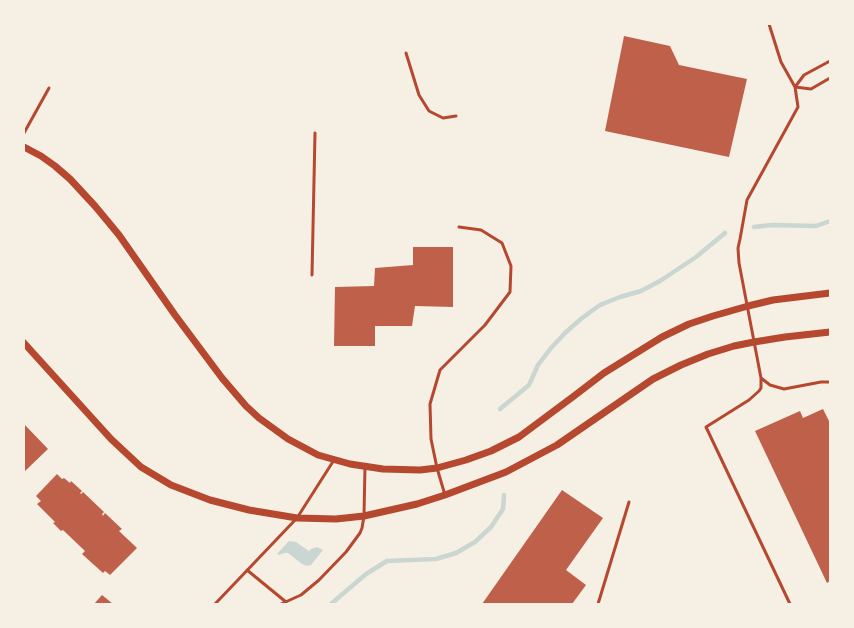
<!DOCTYPE html>
<html>
<head>
<meta charset="utf-8">
<style>
  body { margin:0 }
  #map { position:relative; width:854px; height:628px; overflow:hidden; background:#f6efe4; font-family:Roboto,sans-serif }
  canvas { display:block }
  .frame { position:absolute; inset:0; border:25px solid #f6efe4; pointer-events:none }
</style>
</head>
<body>
<div id="map">
<canvas width="854" height="628"></canvas>
<div class="frame"></div>
</div>
<script>
const c = document.querySelector('canvas').getContext('2d');
c.lineJoin = 'round';
function fill(path, color) {
  c.fillStyle = color;
  c.fill(path, 'evenodd');
}
function shape(rows) {
  const path = new Path2D();
  for (const r of rows) {
    path.moveTo(r[0], r[1]);
    for (let i = 2; i < r.length; i += 2) path.lineTo(r[i], r[i + 1]);
  }
  return path;
}
function stroke(path, color, width, dash) {
  c.strokeStyle = color;
  c.lineWidth = width;
  c.lineCap = dash ? 'butt' : 'round';
  c.setLineDash(dash || []);
  c.stroke(path);
}
fill(shape([
  [289,541,296,542,309,551,311,549,317,547,323,550,311,565,307,566,302,564,288,553,284,553,279,555,277,554]
]), '#c9d6d2');
stroke(shape([
  [754,227,772,225,816,226,830,221],
  [500,409,529,385,538,365,551,348,566,332,582,318,600,305,620,297,641,291,660,281,696,257,725,233],
  [331,604,366,574,387,561,436,559,456,553,475,542,491,527,503,509,504,495]
]), '#c9d6d2', 4.5);
fill(shape([
  [624,36,670,46,679,65,747,79,729,157,605,131],
  [413,247,453,247,453,307,415,306,412,326,375,326,375,346,334,346,335,287,374,286,375,268,413,265],
  [823,409,830,423,830,581,827,583,755,431,800,411,803,418],
  [24,424,48,449,24,472],
  [57,474,62,479,64,478,70,483,71,481,82,491,80,493,81,494,83,492,104,512,102,514,103,516,105,513,122,529,119,531,137,548,110,575,105,571,103,573,82,554,85,551,63,530,61,531,53,523,55,522,37,504,41,501,36,496],
  [562,490,603,518,566,570,586,585,572,604,482,604],
  [102,595,113,604,94,604]
]), '#bf614a');
stroke(shape([
  [769,24,781,62,795,87,798,107,747,200,740,239,738,248,739,263,761,378,761,388,759,391,749,400,706,427,790,604],
  [406,53,419,95,429,111,443,118,456,116],
  [795,87,804,75,830,61],
  [795,87,811,89,830,78],
  [24,133,49,88],
  [312,275,315,133],
  [761,378,770,385,784,389,821,382,830,382],
  [445,495,437,468,431,439,430,404,440,370,485,325,510,292,511,266,502,243,481,230,459,227],
  [247,570,286,602],
  [215,604,297,518,334,460],
  [281,604,301,595,319,580,346,552,360,533,362,528,364,516,365,466],
  [598,604,629,502]
]), '#b5482f', 3);
stroke(shape([
  [24,147,41,156,55,166,70,179,95,206,119,235,175,315,222,378,246,406,259,418,288,439,318,455,350,464,383,469,420,470,437,468,466,460,491,451,519,437,574,396,604,373,662,337,689,324,713,316,748,306,773,300,830,293],
  [24,343,111,439,141,467,171,485,210,500,249,510,297,518,336,519,364,516,417,504,445,495,506,472,557,445,653,379,681,365,708,354,734,346,754,342,785,337,830,332]
]), '#b5482f', 7);
</script>
</body>
</html>
